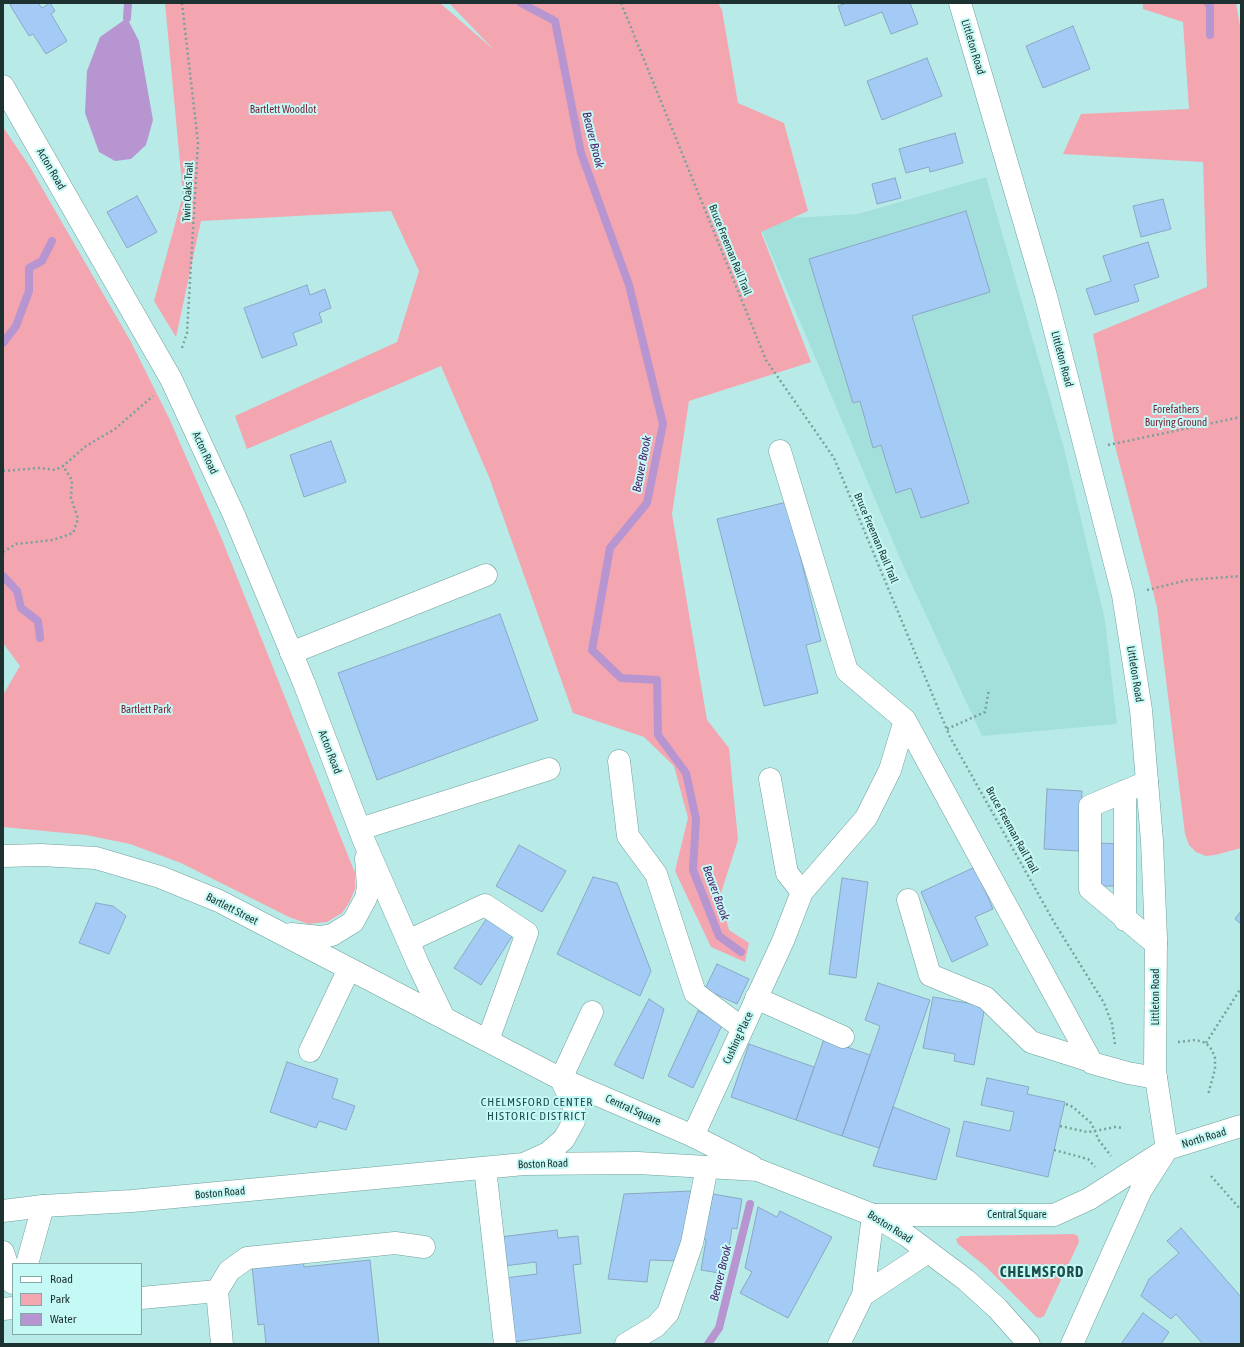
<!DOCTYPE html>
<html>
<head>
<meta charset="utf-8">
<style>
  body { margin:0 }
  #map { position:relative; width:1244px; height:1347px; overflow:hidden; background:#b8ebe8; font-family:"Asap Condensed",sans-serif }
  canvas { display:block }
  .frame { position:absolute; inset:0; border:4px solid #1d3230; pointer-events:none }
  .legend { position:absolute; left:12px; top:1263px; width:130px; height:72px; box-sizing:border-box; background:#c5f9f5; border:1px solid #82a9a6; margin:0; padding:5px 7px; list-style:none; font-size:12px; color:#1d3230 }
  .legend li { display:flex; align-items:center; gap:8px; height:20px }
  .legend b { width:20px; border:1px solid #82a9a6 }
</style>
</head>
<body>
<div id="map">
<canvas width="1244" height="1347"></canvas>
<div class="frame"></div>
<ul class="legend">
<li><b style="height:5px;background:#fff"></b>Road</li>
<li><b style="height:11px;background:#f3a6b0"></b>Park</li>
<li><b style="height:11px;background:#b795d0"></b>Water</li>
</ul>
</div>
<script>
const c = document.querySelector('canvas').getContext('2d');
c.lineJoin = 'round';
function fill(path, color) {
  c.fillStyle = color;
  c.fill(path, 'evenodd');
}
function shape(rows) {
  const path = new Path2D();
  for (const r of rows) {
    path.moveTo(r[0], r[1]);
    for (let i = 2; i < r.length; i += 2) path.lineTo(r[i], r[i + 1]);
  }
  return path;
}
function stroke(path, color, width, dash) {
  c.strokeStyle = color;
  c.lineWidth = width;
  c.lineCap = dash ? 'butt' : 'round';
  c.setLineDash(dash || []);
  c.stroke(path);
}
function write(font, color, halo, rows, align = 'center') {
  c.font = font + ' "Asap Condensed",sans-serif';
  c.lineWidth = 4;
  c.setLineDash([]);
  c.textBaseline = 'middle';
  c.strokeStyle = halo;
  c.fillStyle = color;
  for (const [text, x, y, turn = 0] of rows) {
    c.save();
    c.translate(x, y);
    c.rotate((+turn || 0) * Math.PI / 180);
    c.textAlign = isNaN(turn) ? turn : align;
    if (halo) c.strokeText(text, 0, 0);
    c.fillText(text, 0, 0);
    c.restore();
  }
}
fill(shape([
  [986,177,1064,448,1105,620,1117,724,982,736,905,570,757,220,858,214]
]), '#a3e0db');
fill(shape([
  [165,3,440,3,494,50,449,3,718,3,722,10,738,103,784,123,808,211,761,232,811,362,689,401,672,514,707,720,729,748,738,840,720,896,729,930,749,943,745,962,711,947,675,871,688,818,674,766,644,737,573,713,489,477,441,366,247,449,235,416,397,342,419,271,391,211,201,221,176,337,154,301,183,195],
  [1143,3,1236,3,1241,32,1241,848,1215,855,1206,856,1196,852,1189,845,1185,834,1157,607,1116,450,1093,334,1207,287,1203,162,1063,154,1081,114,1189,109,1183,22,1143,9],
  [3,127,30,167,131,342,170,420,221,537,355,873,355,889,349,903,342,913,327,922,308,924,289,917,181,863,130,844,86,835,3,827,3,695,20,666,3,643],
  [1074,1234,1078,1236,1079,1242,1044,1316,1040,1318,1036,1317,985,1266,958,1244,956,1239,961,1236]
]), '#f3a6b0');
fill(shape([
  [127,18,139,41,153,120,146,145,131,159,115,161,99,152,85,113,87,71,100,37]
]), '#b795d0');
stroke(shape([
  [521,3,555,21,581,153,629,285,663,424,647,503,610,548,592,650,621,678,657,680,658,735,686,773,696,819,693,870,719,936,741,952],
  [1208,3,1210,7,1210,35],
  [127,18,128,3],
  [3,343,16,326,29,291,29,268,42,261,52,241],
  [3,576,17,591,21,608,38,621,40,638],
  [708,1344,719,1328,750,1204]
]), '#b795d0', 8);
const building = shape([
  [13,3,38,3,42,8,50,3,55,11,51,14,67,41,46,54,33,34,29,36,10,5,13,3],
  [847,3,910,3,918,24,891,34,882,12,845,26,838,6,847,3],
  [1073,26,1090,69,1043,88,1026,46,1073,26],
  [927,58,942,96,882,120,867,81,927,58],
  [955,133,963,163,930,172,929,167,906,173,899,149,955,133],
  [895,178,901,198,877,204,872,184,895,178],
  [137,196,157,232,127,248,107,212,137,196],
  [1163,199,1171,229,1141,237,1133,206,1163,199],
  [966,211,990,292,912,316,969,503,921,518,911,488,896,493,881,445,873,448,860,401,853,403,809,259,966,211],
  [1148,242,1159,277,1134,285,1139,301,1095,315,1086,289,1111,281,1103,256,1148,242],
  [307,285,310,295,325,289,331,308,319,313,322,322,293,333,297,345,262,358,244,308,307,285],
  [331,441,346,482,304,497,290,455,331,441],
  [787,502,821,641,806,645,818,693,764,706,717,519,787,502],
  [500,614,538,720,377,780,338,673,500,614],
  [1047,789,1082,791,1079,851,1044,849,1047,789],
  [1096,843,1124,844,1123,886,1095,886,1096,843],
  [519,845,566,871,542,912,496,886,519,845],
  [975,867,993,909,975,917,988,945,952,962,921,892,975,867],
  [593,877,617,883,651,971,640,996,557,954,593,877],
  [842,878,868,882,856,978,829,974,842,878],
  [96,903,113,906,126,916,109,954,79,943,96,903],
  [1241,911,1241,924,1235,919,1241,911],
  [487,918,513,935,481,985,454,968,487,918],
  [717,964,749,979,737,1004,705,989,717,964],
  [878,983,930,1000,879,1148,842,1136,880,1026,865,1020,878,983],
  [933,997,985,1006,974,1065,954,1061,955,1054,923,1048,933,997],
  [649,999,664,1009,643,1079,614,1065,649,999],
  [698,1011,723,1023,693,1088,668,1076,698,1011],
  [824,1039,870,1055,842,1136,796,1120,824,1039],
  [749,1044,814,1067,796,1120,731,1097,749,1044],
  [287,1062,338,1079,332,1098,355,1106,346,1130,319,1121,316,1128,270,1112,287,1062],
  [987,1078,1029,1087,1027,1094,1065,1102,1048,1177,956,1156,964,1121,1010,1131,1014,1112,981,1105,987,1078],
  [893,1107,950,1129,936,1180,873,1166,893,1107],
  [691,1191,679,1261,650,1260,647,1282,608,1279,624,1194,691,1191],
  [713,1194,742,1199,737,1229,732,1228,725,1274,701,1270,706,1240,701,1238,706,1207,710,1208,713,1194],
  [758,1207,777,1217,780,1211,832,1237,788,1318,740,1293,752,1272,745,1268,758,1207],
  [1181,1228,1241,1297,1241,1344,1203,1344,1176,1314,1171,1319,1141,1296,1149,1279,1179,1253,1167,1241,1181,1228],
  [557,1230,558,1238,578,1236,581,1264,573,1265,581,1333,513,1342,505,1278,537,1274,536,1262,504,1266,500,1237,557,1230],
  [303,1259,304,1267,370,1260,379,1344,266,1344,264,1324,258,1325,252,1265,303,1259],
  [1143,1313,1169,1332,1161,1344,1121,1344,1143,1313]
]);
fill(building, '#a3cbf6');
stroke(building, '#8ba7c4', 1);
const minor = shape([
  [780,451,847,671,905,720,1092,1063,1128,1073,1156,1078],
  [291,653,486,575],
  [619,761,628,836,656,874,695,993,742,1028],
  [770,779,787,873,802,892],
  [1147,782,1090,806,1090,889,1156,944],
  [1125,791,1125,920],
  [360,829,549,769],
  [908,900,930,975,986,998,1031,1042,1091,1061],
  [408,941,485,905,527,933,488,1040],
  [756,998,843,1037],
  [310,1051,349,969],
  [561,1079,592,1012],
  [693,1136,783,941,802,892,866,818,890,770,905,720],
  [485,1168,505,1344],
  [3,1252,13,1283],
  [27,1264,43,1206],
  [217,1291,229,1271,247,1258,395,1243,424,1247],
  [863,1295,928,1252],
  [141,1298,217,1291,222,1344],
  [3,1309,13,1308],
  [626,1344,656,1326,668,1313,692,1243,707,1167],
  [839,1344,863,1295,873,1215]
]);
const major = shape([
  [960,3,1046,296,1123,595,1141,710,1152,841,1156,938,1155,1071,1167,1149,1141,1190,1072,1344],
  [3,86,171,379,234,515,304,683,364,841,418,964,444,1018],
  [3,856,41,855,96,858,160,877,219,901,561,1079,693,1136,752,1166],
  [291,934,320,937,332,935,353,922,366,898,368,887,366,858],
  [526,1163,548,1153,564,1139,574,1121,574,1107,561,1079],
  [3,1211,43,1206,132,1201,524,1164,638,1163,758,1170,873,1215,906,1235,966,1280,997,1308,1029,1344],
  [873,1215,1054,1215,1089,1199,1167,1149,1241,1126]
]);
stroke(minor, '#6e9f9b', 23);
stroke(major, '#6e9f9b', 23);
stroke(shape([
  [182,3,198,143,187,333,182,348],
  [621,3,766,360,834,458,950,737,1054,922,1104,1003,1112,1024,1115,1044],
  [1108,445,1241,417],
  [3,471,39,468,55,470,63,466,86,446,115,429,153,396],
  [3,552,16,544,53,540,73,533,78,519,71,498,72,480,63,466],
  [1147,590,1188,580,1241,576],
  [947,729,985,712,989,689],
  [1178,1042,1196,1040,1206,1043,1212,1050,1215,1058,1215,1069,1208,1095],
  [1206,1043,1241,988],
  [1066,1104,1073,1107,1091,1123,1095,1131,1115,1127,1124,1128],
  [1060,1126,1087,1132,1095,1131,1098,1139,1111,1156],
  [1054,1150,1088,1159,1095,1167],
  [1211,1176,1241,1210]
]), '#79a09d', 2.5, [2, 3]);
stroke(minor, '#fff', 22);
stroke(major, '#fff', 22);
write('11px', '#1d3230', '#c5f9f5', [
  ["Littleton Road",973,47,73],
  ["Acton Road",51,169,60],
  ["Twin Oaks Trail",188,192,-87],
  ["Bruce Freeman Rail Trail",730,250,68],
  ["Littleton Road",1062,359,75],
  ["Acton Road",205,453,65],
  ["Bruce Freeman Rail Trail",876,538,67],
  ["Littleton Road",1135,674,81],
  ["Acton Road",330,752,69],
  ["Bruce Freeman Rail Trail",1012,830,61],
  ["Bartlett Street",232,909,27],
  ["Littleton Road",1156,997,-90],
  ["Cushing Place",738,1038,-65],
  ["Central Square",633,1110,24],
  ["North Road",1204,1138,-17],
  ["Boston Road",543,1164,-2],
  ["Boston Road",220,1193,-5],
  ["Central Square",1017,1215],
  ["Boston Road",890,1227,32]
]);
write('11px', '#771f35', '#c5f9f5', [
  ["Bartlett Woodlot",283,110],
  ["Forefathers",1176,410],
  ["Burying Ground",1176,423],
  ["Bartlett Park",146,710]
]);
write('italic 12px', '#4e2269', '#c5f9f5', [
  ["Beaver Brook",593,140,76],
  ["Beaver Brook",642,464,-79],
  ["Beaver Brook",716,893,70],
  ["Beaver Brook",721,1273,-76]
]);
c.letterSpacing = '1px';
write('12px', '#1e4f4d', '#c5f9f5', [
  ["CHELMSFORD CENTER",537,1102],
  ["HISTORIC DISTRICT",537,1116]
]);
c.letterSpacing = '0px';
c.letterSpacing = '1px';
write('bold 15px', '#1e4f4d', '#c5f9f5', [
  ["CHELMSFORD",1042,1272]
]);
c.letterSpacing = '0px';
</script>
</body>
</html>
